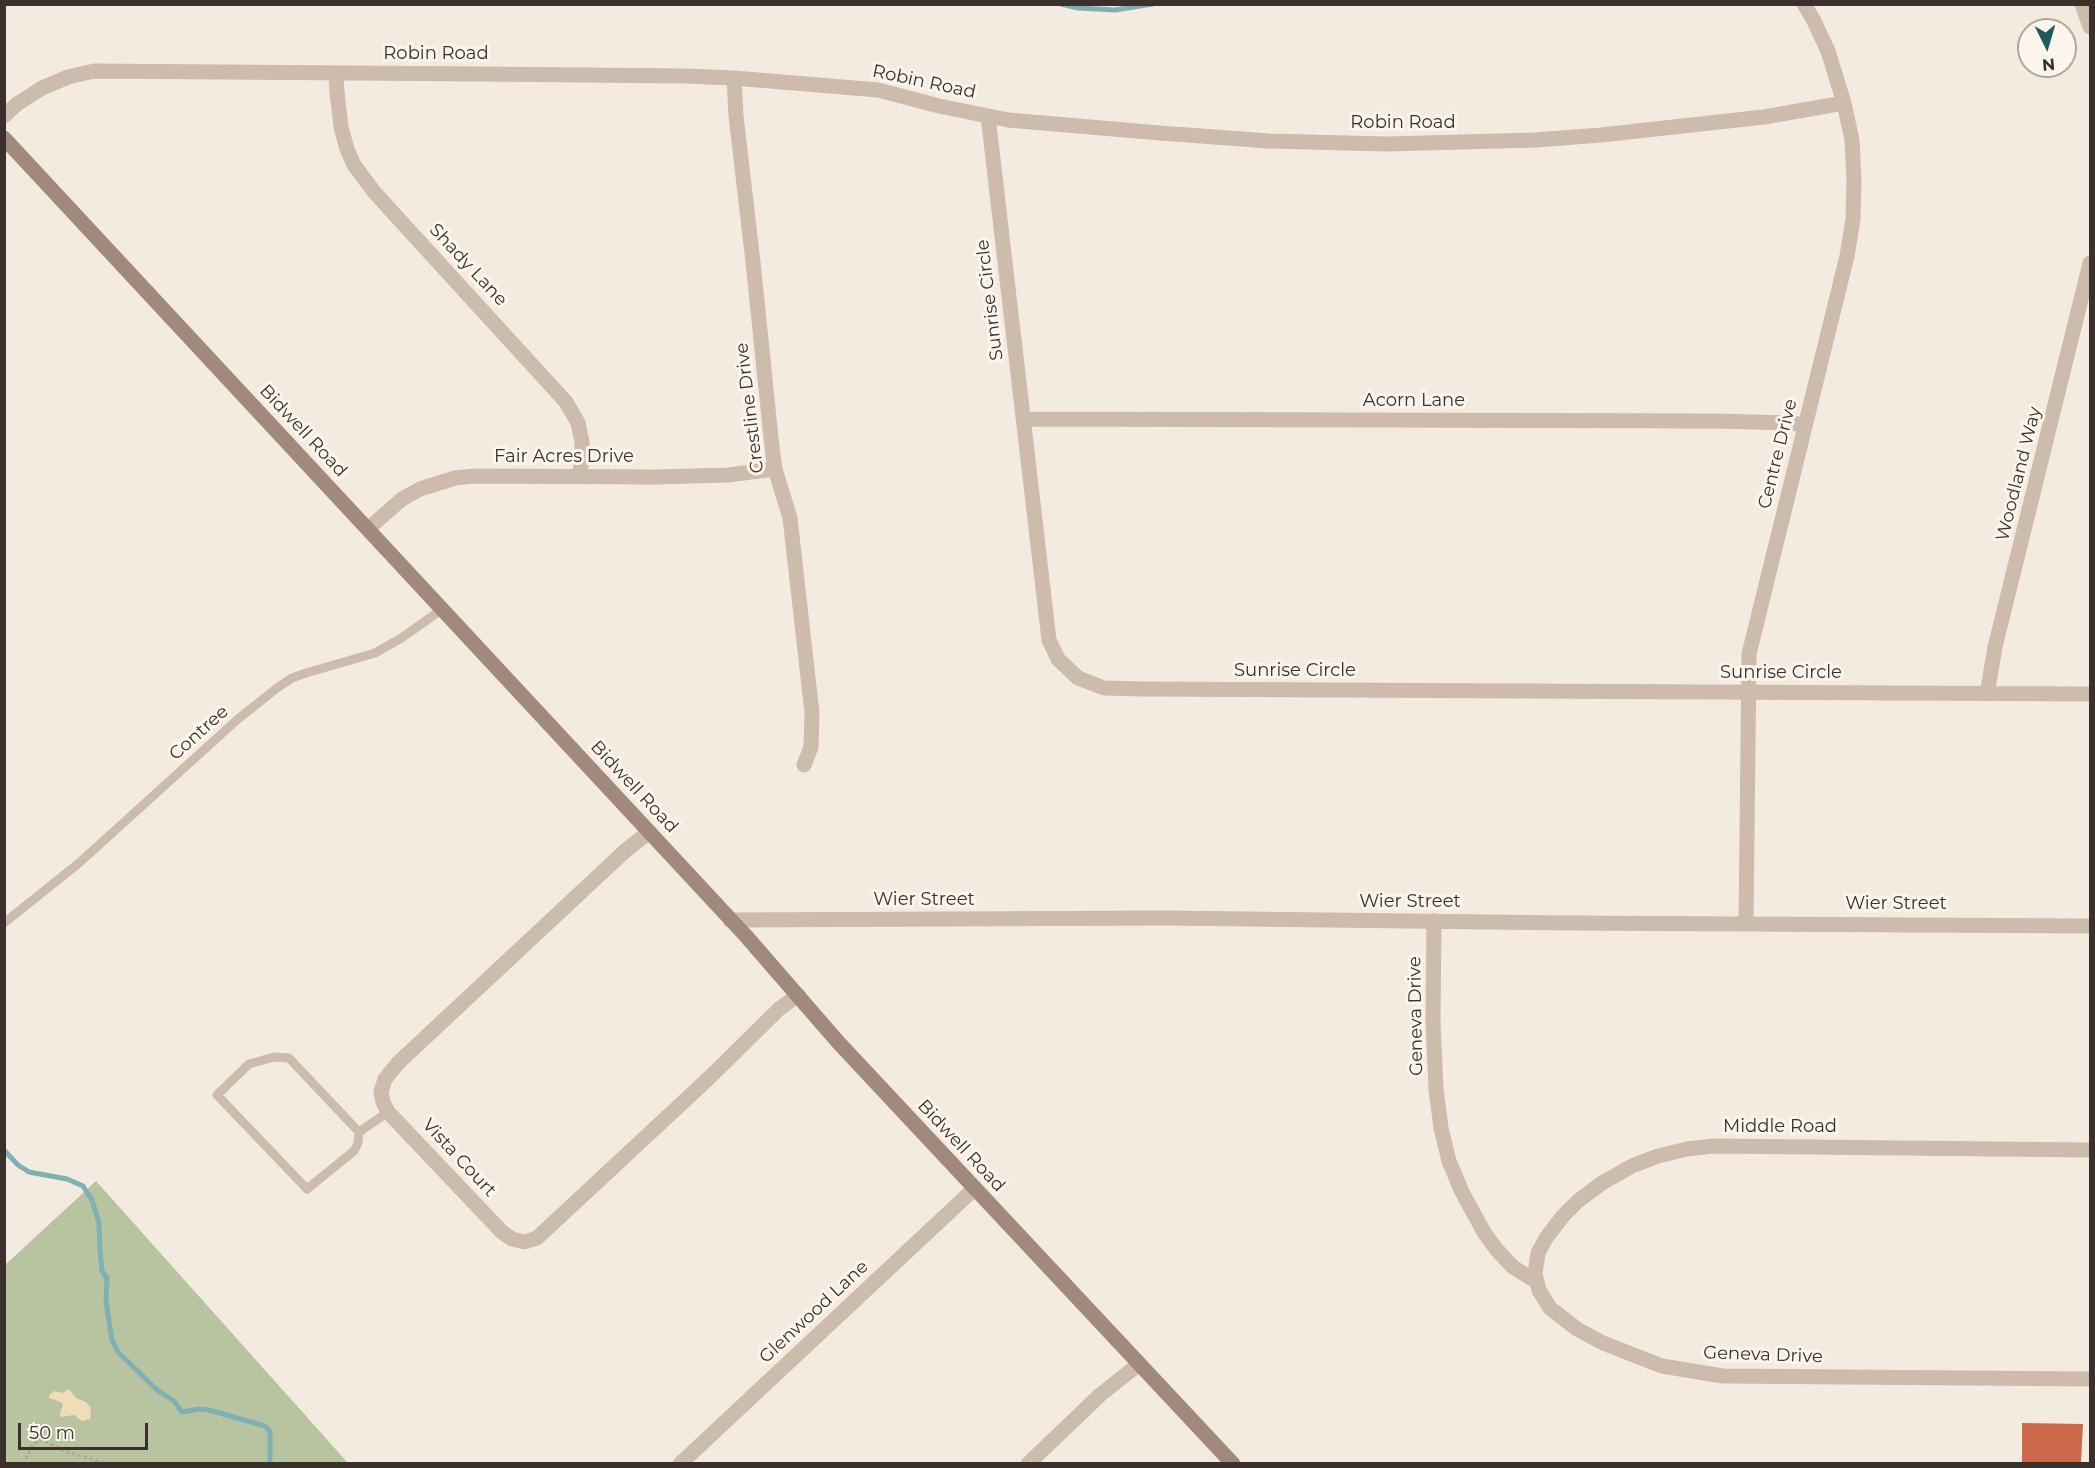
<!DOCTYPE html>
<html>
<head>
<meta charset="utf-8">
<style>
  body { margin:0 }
  #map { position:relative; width:2095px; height:1468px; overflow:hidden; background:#f4ebe0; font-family:Montserrat,sans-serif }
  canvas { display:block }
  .frame { position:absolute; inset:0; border:6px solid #3b302b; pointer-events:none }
  .north { position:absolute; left:2017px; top:18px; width:60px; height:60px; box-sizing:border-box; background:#fbf5ed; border:2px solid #aea69f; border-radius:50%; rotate:175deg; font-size:16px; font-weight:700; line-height:24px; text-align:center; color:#3b302b }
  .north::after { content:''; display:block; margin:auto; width:21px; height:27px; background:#1e5b5f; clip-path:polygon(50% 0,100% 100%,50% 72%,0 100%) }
  .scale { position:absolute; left:18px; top:1423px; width:130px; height:27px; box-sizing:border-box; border:3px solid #3b302b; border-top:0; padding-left:8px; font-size:18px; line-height:21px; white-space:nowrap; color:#3b302b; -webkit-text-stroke:4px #fbf5ed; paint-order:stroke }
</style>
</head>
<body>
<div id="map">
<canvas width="2095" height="1468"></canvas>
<div class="frame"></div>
<div class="north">N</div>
<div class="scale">50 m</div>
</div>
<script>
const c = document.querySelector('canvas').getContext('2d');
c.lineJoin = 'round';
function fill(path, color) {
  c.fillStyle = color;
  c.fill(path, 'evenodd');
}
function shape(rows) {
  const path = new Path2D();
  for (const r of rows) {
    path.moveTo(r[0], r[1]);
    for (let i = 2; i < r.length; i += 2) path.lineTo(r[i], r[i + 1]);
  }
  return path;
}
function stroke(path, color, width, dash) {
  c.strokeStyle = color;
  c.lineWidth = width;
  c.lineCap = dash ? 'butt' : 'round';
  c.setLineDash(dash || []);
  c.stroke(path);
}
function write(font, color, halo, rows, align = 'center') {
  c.font = font + ' Montserrat,sans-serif';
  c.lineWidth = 6;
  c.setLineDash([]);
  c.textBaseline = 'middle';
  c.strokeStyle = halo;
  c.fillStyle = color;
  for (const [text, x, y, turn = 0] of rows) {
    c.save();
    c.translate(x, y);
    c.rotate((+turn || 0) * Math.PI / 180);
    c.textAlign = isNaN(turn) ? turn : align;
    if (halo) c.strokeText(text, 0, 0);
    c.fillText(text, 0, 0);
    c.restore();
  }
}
fill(shape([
  [96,1181,348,1463,5,1464,5,1265]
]), '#b8c49f');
fill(shape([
  [69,1389,76,1398,86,1402,91,1408,90,1419,82,1421,74,1415,61,1417,60,1413,63,1405,61,1402,49,1398,49,1395,54,1391,62,1393]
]), '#f0dcb7');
stroke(shape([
  [1061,4,1078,8,1115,10,1153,4],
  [4,1150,18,1165,29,1172,67,1179,83,1186,92,1200,99,1223,100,1251,102,1271,107,1278,106,1301,112,1340,118,1352,157,1390,174,1401,182,1412,199,1409,209,1410,265,1426,270,1431,270,1464]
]), '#7eb1b3', 5);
fill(shape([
  [2022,1423,2083,1424,2081,1462,2022,1462]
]), '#ca6849');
stroke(shape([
  [23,1464,33,1445,41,1439,64,1451,108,1464]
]), '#b9a595', 3, [3, 3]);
stroke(shape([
  [4,923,79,863,238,719,277,688,292,678,306,673,375,653,403,637,441,610],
  [274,1057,289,1058,359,1132,358,1143,354,1151,307,1189,217,1095,249,1064,274,1057],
  [359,1132,388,1112]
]), '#cdbbab', 9);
stroke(shape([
  [2082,4,2090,27],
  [336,74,337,92,341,127,347,149,354,165,375,193,566,402,578,423,582,442,582,461,579,476],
  [734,78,736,116,753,262,772,447,775,469,790,518,812,713,811,747,804,765],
  [4,116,17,104,42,88,68,77,94,71,480,74,686,76,734,78,878,90,939,106,1008,120,1160,133,1269,141,1386,144,1536,140,1601,135,1764,117,1844,103],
  [988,116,1049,640,1058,659,1078,678,1104,688,1143,689,2090,694],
  [1023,419,1715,421,1791,423,1805,425],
  [368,529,402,499,420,489,455,478,475,476,656,477,728,475,775,469],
  [1987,694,1995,647,2090,263],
  [649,832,625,851,398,1063,385,1079,381,1092,383,1102,388,1112,502,1232,512,1239,525,1242,537,1238,709,1078,779,1009,798,995],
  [730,920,1165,918,1569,923,2090,926],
  [1434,921,1433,1022,1436,1089,1441,1128,1449,1161,1462,1192,1485,1234,1497,1250,1513,1267,1537,1282,1539,1290,1550,1308,1577,1329,1603,1343,1662,1366,1723,1376,2090,1379],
  [1746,923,1749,654,1847,256,1853,219,1854,180,1852,140,1844,103,1828,51,1814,21,1804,4],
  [1537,1282,1535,1274,1538,1253,1546,1238,1563,1216,1578,1201,1602,1183,1632,1166,1658,1156,1687,1149,1713,1146,2090,1150],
  [680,1464,974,1189],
  [1028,1464,1100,1395,1139,1364]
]), '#cdbbab', 15);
stroke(shape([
  [4,138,746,936,838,1042,1233,1464]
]), '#a18a7c', 15);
write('18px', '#3b302b', '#fbf5ed', [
  ["Robin Road",436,54],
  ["Robin Road",924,82,12],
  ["Robin Road",1403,123],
  ["Shady Lane",468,265,47],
  ["Sunrise Circle",990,300,-97],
  ["Acorn Lane",1414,401],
  ["Crestline Drive",750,408,-97],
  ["Bidwell Road",303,431,47],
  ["Centre Drive",1778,454,-76],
  ["Fair Acres Drive",564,457],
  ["Woodland Way",2019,474,-76],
  ["Sunrise Circle",1295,671],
  ["Sunrise Circle",1781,673],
  ["Contree",199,733,-42],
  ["Bidwell Road",634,787,47],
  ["Wier Street",924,900],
  ["Wier Street",1410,902],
  ["Wier Street",1896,904],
  ["Geneva Drive",1416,1016,-91],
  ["Middle Road",1780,1127],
  ["Bidwell Road",961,1146,47],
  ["Vista Court",459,1158,47],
  ["Glenwood Lane",814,1312,-43],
  ["Geneva Drive",1763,1355,2]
]);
</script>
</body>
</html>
